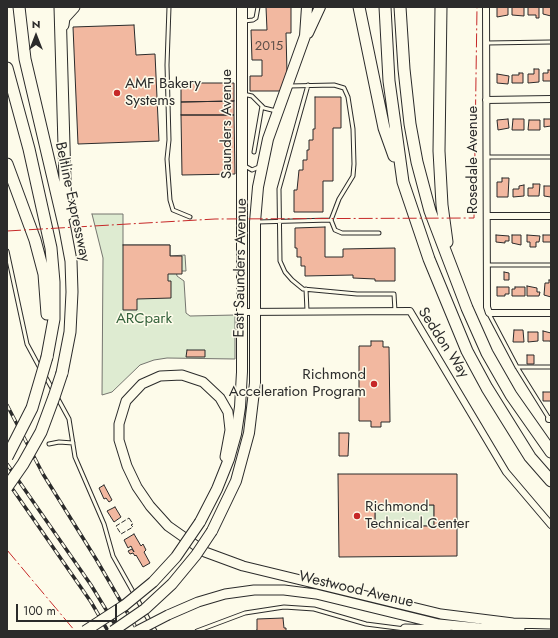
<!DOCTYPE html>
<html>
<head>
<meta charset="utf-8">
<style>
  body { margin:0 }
  #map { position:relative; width:558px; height:638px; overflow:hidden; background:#fdfbea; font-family:Jost,sans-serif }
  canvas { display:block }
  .frame { position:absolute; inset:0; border:8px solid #2b2b2b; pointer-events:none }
  .north { position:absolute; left:16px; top:16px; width:40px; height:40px; -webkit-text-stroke:3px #fdfbea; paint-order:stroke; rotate:0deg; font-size:11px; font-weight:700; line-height:16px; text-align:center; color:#2b2b2b }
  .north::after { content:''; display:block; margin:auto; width:14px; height:18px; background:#2b2b2b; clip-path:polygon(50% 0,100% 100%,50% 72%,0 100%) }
  .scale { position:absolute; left:16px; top:604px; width:101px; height:18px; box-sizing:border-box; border:2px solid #2b2b2b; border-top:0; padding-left:5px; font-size:12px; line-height:14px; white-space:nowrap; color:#2b2b2b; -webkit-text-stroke:3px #fdfbea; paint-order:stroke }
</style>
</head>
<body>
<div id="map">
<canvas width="558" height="638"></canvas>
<div class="frame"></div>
<div class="north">N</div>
<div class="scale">100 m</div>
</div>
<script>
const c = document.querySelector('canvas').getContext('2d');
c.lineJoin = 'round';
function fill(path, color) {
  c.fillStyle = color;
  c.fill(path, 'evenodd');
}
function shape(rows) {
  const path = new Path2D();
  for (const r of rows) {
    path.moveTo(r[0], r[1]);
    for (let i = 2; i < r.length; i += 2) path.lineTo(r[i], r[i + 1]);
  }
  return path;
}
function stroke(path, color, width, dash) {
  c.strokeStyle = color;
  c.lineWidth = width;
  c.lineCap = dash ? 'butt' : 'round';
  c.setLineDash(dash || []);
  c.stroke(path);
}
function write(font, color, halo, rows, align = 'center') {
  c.font = font + ' Jost,sans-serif';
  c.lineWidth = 3;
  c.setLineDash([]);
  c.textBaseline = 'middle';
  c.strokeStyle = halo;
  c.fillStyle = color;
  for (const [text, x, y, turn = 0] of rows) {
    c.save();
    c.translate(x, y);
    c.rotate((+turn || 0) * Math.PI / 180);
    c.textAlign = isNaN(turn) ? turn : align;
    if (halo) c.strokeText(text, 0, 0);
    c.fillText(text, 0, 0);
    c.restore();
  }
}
const green = shape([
  [92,214,123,214,123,245,170,245,170,256,185,255,186,271,176,271,177,276,184,281,186,313,190,316,235,315,235,359,167,358,154,360,140,365,112,392,102,395,103,258,92,214],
  [375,505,434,505,434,526,375,526,375,505]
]);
fill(green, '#deebd1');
stroke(green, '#74746e', 1);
const building = shape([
  [266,7,291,7,291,33,286,33,287,73,280,91,250,91,250,76,262,76,262,60,252,60,251,30,267,30,266,7],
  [497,7,508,7,508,15,497,17,497,7],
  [512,7,524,7,524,16,512,15,512,7],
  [528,7,539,7,539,18,536,18,536,15,528,15,528,7],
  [543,7,551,7,551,16,543,14,543,7],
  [134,25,136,55,155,54,159,141,78,144,73,27,134,25],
  [534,69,539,69,539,82,528,83,528,74,534,74,534,69],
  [548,70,551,70,551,81,543,81,543,73,548,73,548,70],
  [519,73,523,73,523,83,512,83,512,75,519,75,519,73],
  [497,74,509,76,508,84,497,83,497,74],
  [181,83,234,83,234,101,181,102,181,83],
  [315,97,341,97,341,128,333,128,333,181,323,181,323,212,294,212,294,190,297,190,299,170,303,170,303,160,307,160,307,150,309,150,309,140,313,140,313,129,315,129,315,97],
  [234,101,234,115,181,115,181,102,234,101],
  [181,115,234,115,235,174,182,175,181,115],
  [508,119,509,128,498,130,497,120,508,119],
  [513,119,524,119,524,130,512,130,513,119],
  [544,119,551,119,551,126,544,127,544,119],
  [529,120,540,120,540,130,528,130,529,120],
  [502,178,509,178,508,197,497,197,497,182,502,182,502,178],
  [533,184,540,184,539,196,528,196,528,188,533,188,533,184],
  [524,185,524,196,513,197,513,189,519,189,519,186,524,185],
  [544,186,551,186,551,197,544,196,544,186],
  [325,227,325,257,343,257,343,249,395,248,395,281,375,281,375,279,353,278,353,275,305,276,305,266,301,266,301,257,297,257,297,248,295,248,295,228,325,227],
  [496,235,509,236,509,241,505,241,505,243,496,242,496,235],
  [512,235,521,235,521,245,512,243,512,235],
  [527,235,540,236,539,242,536,242,536,247,530,247,530,242,527,242,527,235],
  [543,235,551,235,551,242,543,242,543,235],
  [123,245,170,245,170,256,182,256,182,274,168,274,168,281,171,281,171,298,137,299,137,310,123,310,123,245],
  [504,272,509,273,509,280,504,280,504,272],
  [549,280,551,280,551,297,544,295,545,283,549,283,549,280],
  [527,286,537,288,537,292,540,292,539,296,527,296,527,286],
  [497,287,509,287,509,294,505,294,505,296,497,296,497,287],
  [515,287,525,287,525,296,512,296,512,289,515,289,515,287],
  [514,330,523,330,524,342,513,342,514,330],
  [543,331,551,333,551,343,550,341,543,341,543,331],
  [528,332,538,332,538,341,528,342,528,332],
  [371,341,383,341,383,347,389,347,390,422,381,422,381,427,371,427,371,421,359,421,359,346,371,346,371,341],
  [187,350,205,350,205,357,186,357,187,350],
  [527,355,534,355,534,364,527,364,527,355],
  [543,392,551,392,551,401,543,401,543,392],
  [339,433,349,433,348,456,339,456,339,433],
  [338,474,457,474,457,556,339,557,338,474],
  [375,505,434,505,434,526,375,526,375,505],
  [104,485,112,500,109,502,106,498,104,499,99,488,104,485],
  [115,507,121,517,114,522,107,511,115,507],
  [134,534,141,546,143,544,146,550,144,552,150,563,143,567,136,555,135,556,133,553,130,554,128,551,132,549,134,552,131,546,128,548,124,540,134,534],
  [283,618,284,628,286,628,286,631,254,631,257,630,257,619,283,618]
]);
fill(building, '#f2b8a0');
stroke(building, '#2b2b2b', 1);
const lane = shape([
  [169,7,167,65,169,140,167,159,170,200,173,210,190,217],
  [244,21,253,20,256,18,258,7],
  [487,43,551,42],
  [308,85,279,189,280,261,285,272,292,280,303,289,357,294,394,294,395,311],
  [243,94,252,96,264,108,276,111],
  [254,152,262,106],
  [487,157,551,157],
  [245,166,252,170,259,167],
  [331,220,335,230,342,233,379,233],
  [257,222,331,220,339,199,353,176,354,164,353,129,348,97,344,88,334,85,289,86],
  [7,251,27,344,41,370],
  [487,265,551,265],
  [306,289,307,311],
  [489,314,517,367,550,420],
  [517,367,551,367],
  [45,376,53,390],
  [57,397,69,419,75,457,104,524,113,556,155,631],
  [49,444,59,442,73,443],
  [197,631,245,613,284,607,314,609,366,624,405,629]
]);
const street = shape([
  [486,7,487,307,489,313,551,313],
  [486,100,551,99],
  [487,216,551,216],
  [242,312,410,311,506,472,551,525],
  [549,419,551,419]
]);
const secondary = shape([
  [225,457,230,430,228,412,220,398,203,382,182,375,160,376,142,384,126,401,119,424,119,440,127,466,137,487,150,506,168,526,205,552,243,566,441,614,513,623,551,624],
  [168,615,198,602,225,594,254,590,284,590,316,594,439,624,479,628,520,629],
  [405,629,446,630]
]);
const primary = shape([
  [308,33,320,7],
  [200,522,217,489,229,459,236,434,240,407,242,372,242,7],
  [212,531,236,481,249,433,255,383,255,222,258,187,268,139,305,36,307,7]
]);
const highway = shape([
  [19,7,25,59,65,229,71,261,72,292,70,332,62,373],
  [60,7,66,215],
  [359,7,384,128,394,156],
  [385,7,389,81,403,182,429,259,467,351,487,388,530,457,551,481],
  [400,7,404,69,410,124,417,162,430,211,467,308,487,353,511,395,551,452],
  [441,7,439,151,442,205,447,242],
  [63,25,64,18,74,7],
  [7,68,29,149,51,248,54,282,54,319,47,357],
  [7,164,35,240,44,274,47,314]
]);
stroke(lane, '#2b2b2b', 5);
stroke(street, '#2b2b2b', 8);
stroke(secondary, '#2b2b2b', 11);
stroke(primary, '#2b2b2b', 12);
stroke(highway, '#2b2b2b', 13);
stroke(lane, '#fdfbea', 3);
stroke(street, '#fdfbea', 6);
stroke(secondary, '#fdfbea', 9);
stroke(primary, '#fdfbea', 10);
stroke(highway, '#fdfbea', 11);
const rail = shape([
  [7,405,43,474,96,559,138,631],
  [7,464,91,585,119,631],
  [7,481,91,602,108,631]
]);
stroke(rail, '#2b2b2b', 3.5);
stroke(rail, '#fdfbea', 2, [6]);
const secondaryBridge = shape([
  [137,631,168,615]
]);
const primaryBridge = shape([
  [85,631,125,605,153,582,176,557,200,522],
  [113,631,145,609,172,584,196,555,212,531]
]);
const highwayBridge = shape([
  [7,457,32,408,47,357],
  [7,487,23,464,41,432,54,397,62,373]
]);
stroke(secondaryBridge, '#2b2b2b', 11, []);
stroke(primaryBridge, '#2b2b2b', 12, []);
stroke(highwayBridge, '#2b2b2b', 13, []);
stroke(secondaryBridge, '#fdfbea', 9);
stroke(primaryBridge, '#fdfbea', 10);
stroke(highwayBridge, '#fdfbea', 11);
stroke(shape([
  [129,518,133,524,131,525,133,527,121,534,116,526,129,518]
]), '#2b2b2b', 1, [5, 2]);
stroke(shape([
  [7,231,215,219,474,218,477,7],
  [7,550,75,631]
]), '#c62828', 1, [14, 3, 2, 3]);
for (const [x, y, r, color] of [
  [117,93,4,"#c62828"],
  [374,384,4,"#c62828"],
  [357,516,4,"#c62828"]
]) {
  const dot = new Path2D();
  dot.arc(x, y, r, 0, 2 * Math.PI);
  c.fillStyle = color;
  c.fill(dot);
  stroke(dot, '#fdfbea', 1.5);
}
write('13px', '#5d4e48', null, [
  ["2015",269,47]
]);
write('15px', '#2b2b2b', '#fdfbea', [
  ["AMF Bakery",125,84],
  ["Systems",125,101],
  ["Richmond",366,375,"right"],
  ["Acceleration Program",366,392,"right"],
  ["Richmond",365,507],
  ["Technical Center",365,524]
], 'left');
write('15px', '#2b2b2b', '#fdfbea', [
  ["Saunders Avenue",227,124,-90],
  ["Rosedale Avenue",473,160,-90],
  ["Beltline Expressway",72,202,78],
  ["East Saunders Avenue",241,268,-89],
  ["Seddon Way",443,343,57],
  ["Westwood Avenue",356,590,13]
]);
write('15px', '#34623c', '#fdfbea', [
  ["ARCpark",144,319]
]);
</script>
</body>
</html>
